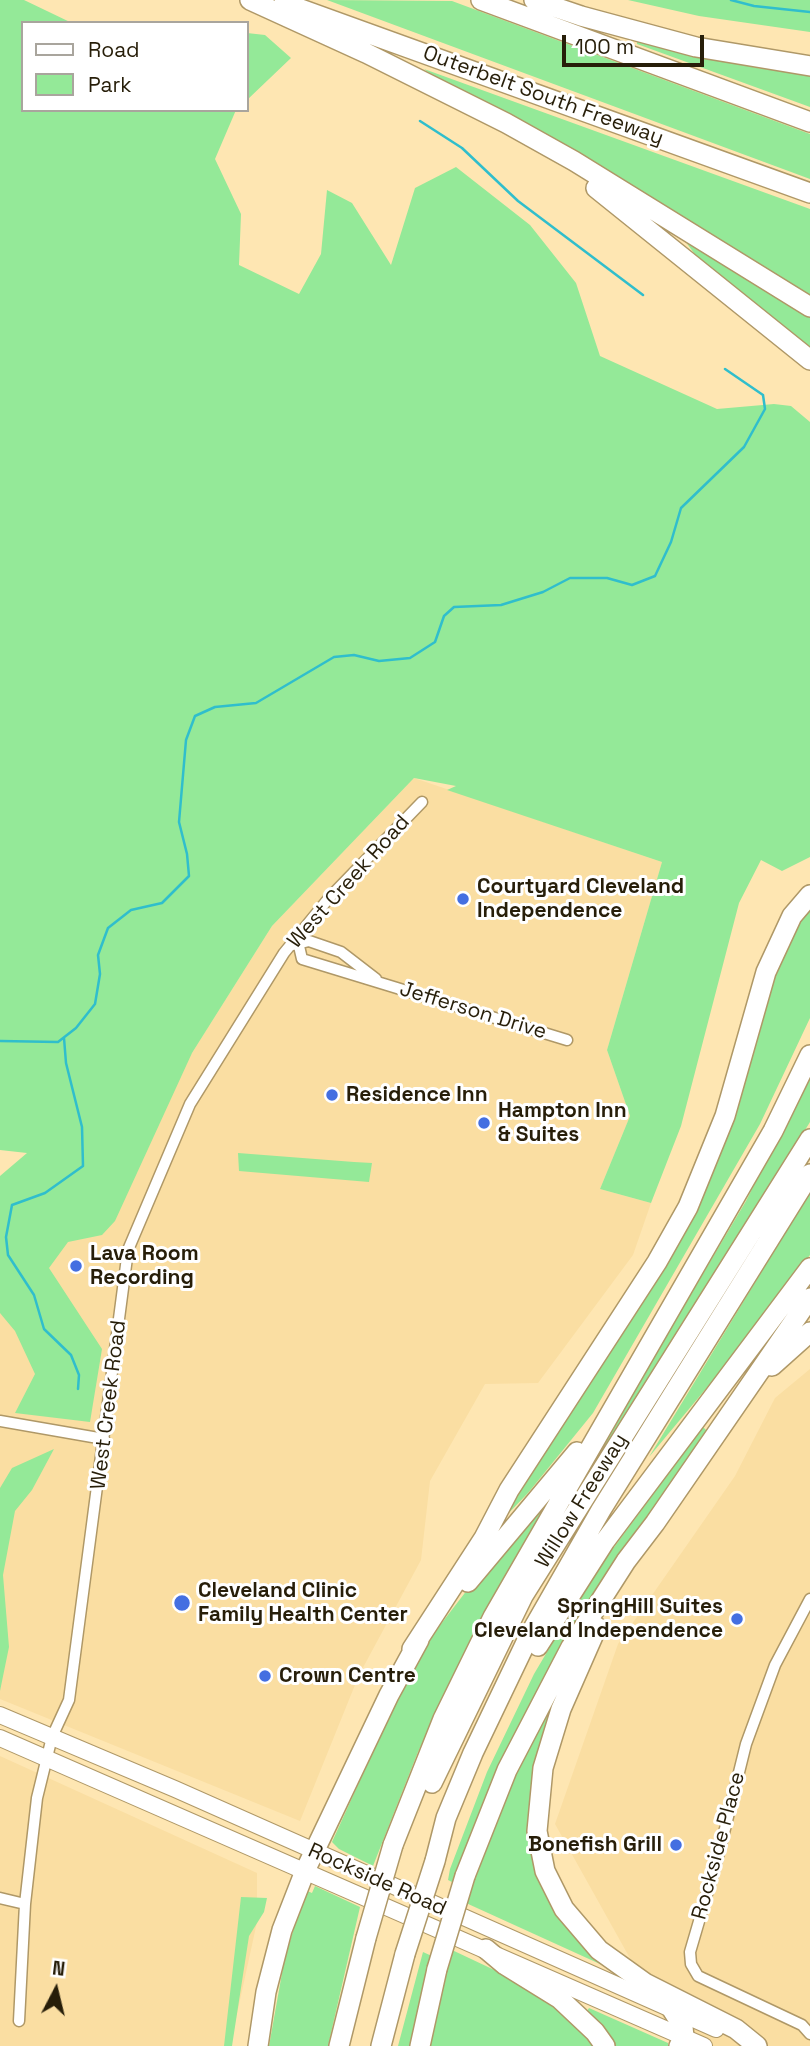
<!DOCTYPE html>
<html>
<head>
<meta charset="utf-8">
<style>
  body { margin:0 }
  #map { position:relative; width:810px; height:2046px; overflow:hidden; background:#fee6b2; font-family:"Space Grotesk",sans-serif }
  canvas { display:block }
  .legend { position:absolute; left:21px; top:21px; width:228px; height:91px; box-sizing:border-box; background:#fff; border:2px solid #a9a59d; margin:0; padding:9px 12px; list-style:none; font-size:21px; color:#271e09 }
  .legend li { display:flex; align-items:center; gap:14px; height:35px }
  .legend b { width:35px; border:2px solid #a9a59d }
  .north { position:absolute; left:21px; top:1955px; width:70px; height:70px; -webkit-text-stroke:5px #fff; paint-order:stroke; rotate:7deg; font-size:19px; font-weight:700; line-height:28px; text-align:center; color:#271e09 }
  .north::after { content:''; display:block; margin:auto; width:24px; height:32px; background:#271e09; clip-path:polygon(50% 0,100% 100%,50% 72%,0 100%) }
  .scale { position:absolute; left:562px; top:35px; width:142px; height:32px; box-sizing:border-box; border:4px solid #271e09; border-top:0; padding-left:9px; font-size:21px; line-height:24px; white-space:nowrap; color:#271e09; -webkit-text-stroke:5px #fff; paint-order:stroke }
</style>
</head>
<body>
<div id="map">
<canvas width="810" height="2046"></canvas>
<ul class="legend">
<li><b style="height:9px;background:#fff"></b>Road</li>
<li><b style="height:19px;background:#94e998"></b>Park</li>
</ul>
<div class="north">N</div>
<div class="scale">100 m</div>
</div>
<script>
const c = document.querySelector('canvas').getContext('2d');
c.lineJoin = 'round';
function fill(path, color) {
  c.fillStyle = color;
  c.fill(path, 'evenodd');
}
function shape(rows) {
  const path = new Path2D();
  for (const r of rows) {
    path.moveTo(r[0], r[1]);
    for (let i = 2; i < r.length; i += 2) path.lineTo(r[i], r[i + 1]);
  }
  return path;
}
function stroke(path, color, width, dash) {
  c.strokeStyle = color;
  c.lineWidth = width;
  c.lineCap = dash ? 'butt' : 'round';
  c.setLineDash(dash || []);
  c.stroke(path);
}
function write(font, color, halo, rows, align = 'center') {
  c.font = font + ' "Space Grotesk",sans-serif';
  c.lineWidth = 6;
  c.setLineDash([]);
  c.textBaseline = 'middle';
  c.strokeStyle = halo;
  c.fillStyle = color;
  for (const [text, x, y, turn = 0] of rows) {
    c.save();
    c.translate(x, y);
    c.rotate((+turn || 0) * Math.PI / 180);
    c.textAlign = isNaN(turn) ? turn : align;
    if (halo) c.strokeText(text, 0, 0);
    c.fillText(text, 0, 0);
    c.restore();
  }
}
fill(shape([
  [414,778,662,862,607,1050,630,1116,600,1189,651,1203,633,1255,538,1383,485,1384,430,1481,421,1560,359,1675,300,1821,0,1699,0,1194,192,1053,272,926],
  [810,1369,810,2046,679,2046,555,1824,618,1644,735,1476,775,1398],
  [0,1756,257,1873,257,1922,230,2046,0,2046]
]), '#fadea2');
fill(shape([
  [0,0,24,0,72,23,23,23,23,110,236,110,215,159,241,214,239,265,299,294,321,254,327,190,352,203,391,265,415,188,456,167,530,225,576,283,600,356,717,409,774,404,791,406,810,422,810,857,782,871,761,860,739,903,681,1126,651,1203,600,1189,630,1116,607,1050,662,862,447,790,456,786,414,778,272,926,192,1053,115,1221,102,1235,68,1242,49,1268,102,1349,90,1422,15,1413,35,1374,15,1331,0,1313,0,1176,27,1153,0,1150],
  [327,0,452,1,810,134,810,179],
  [628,0,810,0,810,32,699,16],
  [247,33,265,35,291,58,247,100],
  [637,41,757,68,810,75,810,107,637,44],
  [424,69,810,209,810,300,441,82],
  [682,237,810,316,810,351,697,257],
  [810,903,810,1018,760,1124,593,1413,528,1493,501,1521,522,1478,679,1233,777,959],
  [810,1073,810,1122,556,1533,552,1529,746,1201],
  [238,1153,354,1162,372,1163,369,1182,239,1171],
  [810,1192,810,1255,714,1379,649,1457],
  [703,1427,707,1431,635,1534,456,1884,448,1880,450,1869,487,1772,534,1674,589,1581],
  [54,1449,32,1490,15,1511,3,1575,9,1647,0,1691,0,1488,12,1468],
  [557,1486,462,1658,418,1752,373,1866,339,1849,332,1842,410,1670,441,1624,507,1538],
  [569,1665,535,1860,611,1969,466,1903,518,1765],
  [315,1886,360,1907,328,2046,269,2046,284,1962,305,1890,312,1893],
  [241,1897,267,1898,264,1912,249,1936,232,2046,224,2046],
  [452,1950,505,1975,537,1995,559,2010,596,2046,429,2046,438,1998],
  [423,1952,434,1957,415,2046,398,2046],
  [589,2008,668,2043,668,2046,614,2046,585,2014]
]), '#94e998');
stroke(shape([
  [731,0,754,6,810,12],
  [420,121,462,148,518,201,643,295],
  [64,1038,66,1063,82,1127,83,1166,45,1193,12,1205,6,1237,8,1255,34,1295,44,1329,71,1355,79,1375,78,1389],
  [0,1041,58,1042,76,1028,95,1004,100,974,98,955,108,928,131,910,162,903,189,876,187,854,179,822,186,740,195,716,215,707,256,703,334,657,354,655,379,661,410,658,435,642,444,616,454,607,501,605,543,592,570,578,607,578,632,585,655,576,671,542,681,508,744,447,765,409,763,395,725,369]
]), '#30becc', 2.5);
const street = shape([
  [293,945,309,941,341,952,376,979],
  [299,946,302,959,567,1040],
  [0,1421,104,1439],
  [810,1599,775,1665,746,1744,719,1853,690,1952,691,1964,698,1976,802,2025,810,2034],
  [0,1898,25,1904],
  [19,2021,25,1904,37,1798,52,1737,69,1700,128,1250,190,1104,284,953,329,898,422,802]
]);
const primary = shape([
  [0,1715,175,1789,716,2029],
  [0,1738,704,2046]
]);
const highway = shape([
  [250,0,366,53,506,123,574,161,810,307],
  [481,0,810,122],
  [534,0,581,16,696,47,810,66],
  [284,3,810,193],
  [596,188,810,360],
  [772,1366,810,1332],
  [468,1582,577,1452],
  [597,1627,561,1709,543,1768,537,1831,545,1871,564,1909,599,1950,645,1983,736,2029,757,2046],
  [538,1646,605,1541,810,1268],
  [412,1649,484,1538,509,1490,657,1262,688,1207,725,1116,766,972,792,916,810,895],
  [432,1783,523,1596,810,1139],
  [393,1845,443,1719,493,1617,773,1131,810,1055],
  [435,1861,446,1818,473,1753,530,1634,601,1510,810,1174],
  [465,1876,507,1770,571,1647,626,1561,655,1523,810,1298],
  [486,1949,505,1965,560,1999,595,2032,605,2046],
  [671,2008,683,2027,684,2037,679,2046],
  [258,2046,266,1992,282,1930,305,1871,389,1695,419,1640],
  [339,2046,366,1938],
  [381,2046,405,1954],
  [420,2046,437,1969]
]);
stroke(street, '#af9867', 13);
stroke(primary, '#af9867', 18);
stroke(highway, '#af9867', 22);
stroke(street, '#fff', 10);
stroke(primary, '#fff', 16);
stroke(highway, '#fff', 19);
const highwayBridge = shape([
  [366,1938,393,1845],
  [405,1954,435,1861],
  [437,1969,465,1876]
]);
stroke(highwayBridge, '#af9867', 22, []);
stroke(highwayBridge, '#fff', 19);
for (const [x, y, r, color] of [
  [463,899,7,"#446fe1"],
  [332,1095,7,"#446fe1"],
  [484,1123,7,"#446fe1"],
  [76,1266,7,"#446fe1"],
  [182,1603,9,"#446fe1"],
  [737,1619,7,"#446fe1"],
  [265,1676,7,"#446fe1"],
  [676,1845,7,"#446fe1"]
]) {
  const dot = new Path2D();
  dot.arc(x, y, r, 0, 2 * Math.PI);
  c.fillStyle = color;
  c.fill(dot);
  stroke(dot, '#fff', 2.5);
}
write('21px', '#271e09', '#fff', [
  ["Outerbelt South Freeway",543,96,20],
  ["West Creek Road",349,882,-48],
  ["Jefferson Drive",473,1011,17],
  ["West Creek Road",109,1405,-83],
  ["Willow Freeway",582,1501,-58],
  ["Rockside Place",719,1846,-75],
  ["Rockside Road",377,1880,24]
]);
write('bold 21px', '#271e09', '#fff', [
  ["Courtyard Cleveland",477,887],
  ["Independence",477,911],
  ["Residence Inn",346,1095],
  ["Hampton Inn",498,1111],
  ["& Suites",498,1135],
  ["Lava Room",90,1254],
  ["Recording",90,1278],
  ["Cleveland Clinic",198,1591],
  ["Family Health Center",198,1615],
  ["SpringHill Suites",723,1607,"right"],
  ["Cleveland Independence",723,1631,"right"],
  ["Crown Centre",279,1676],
  ["Bonefish Grill",662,1845,"right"]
], 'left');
</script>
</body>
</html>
